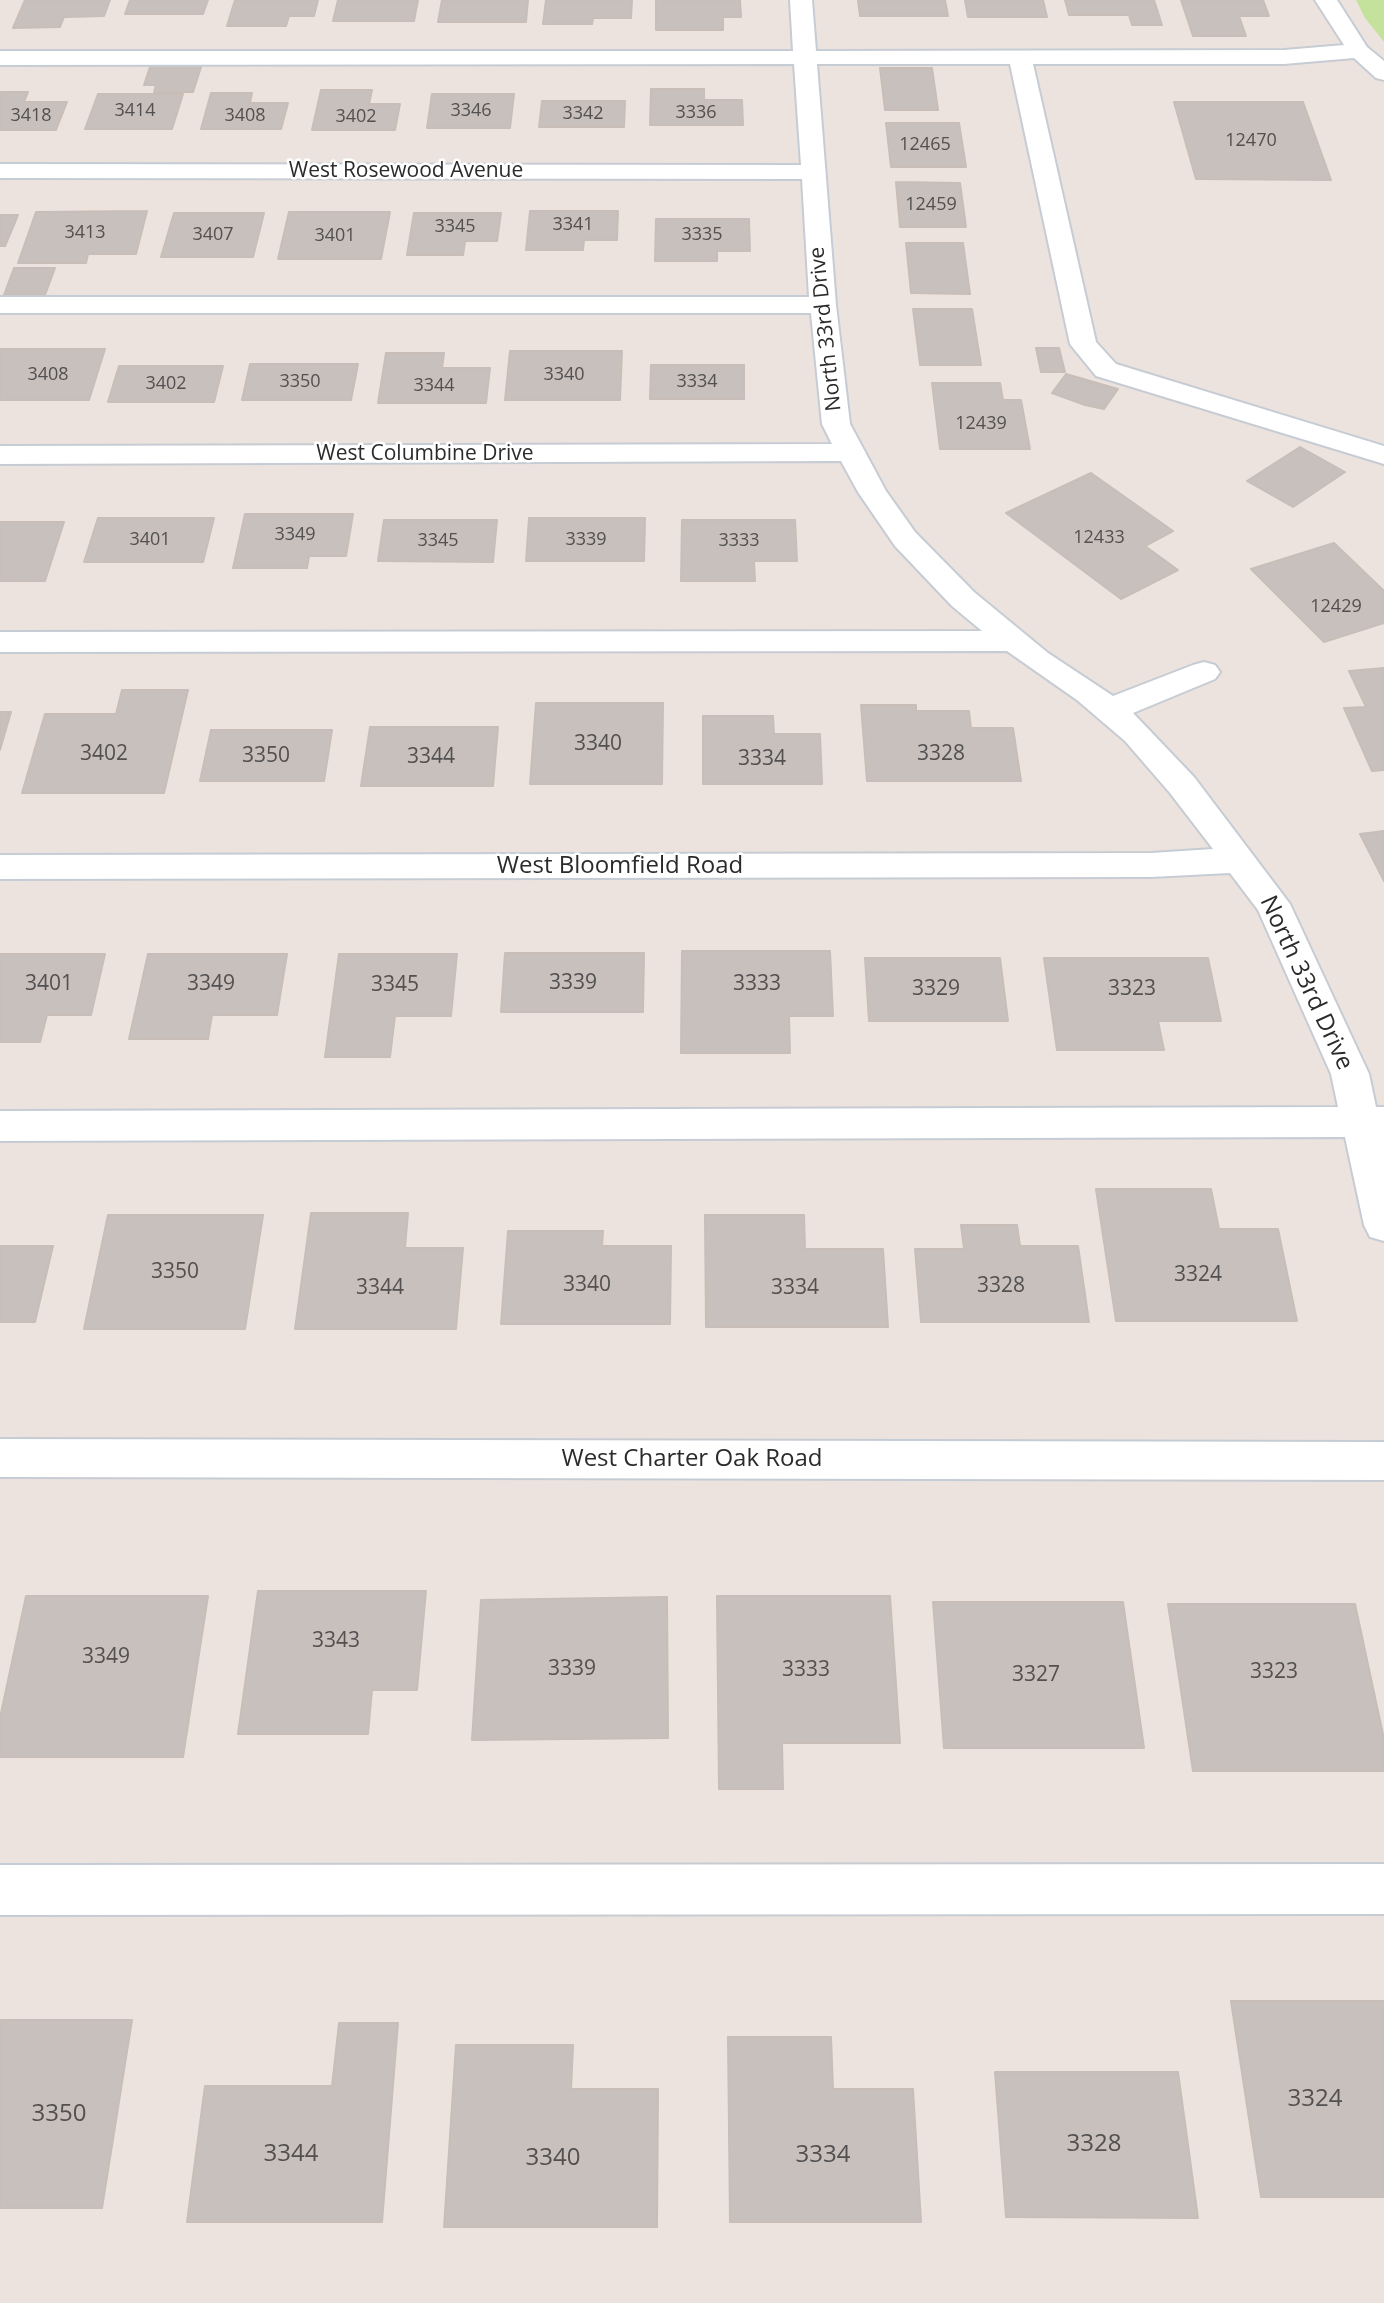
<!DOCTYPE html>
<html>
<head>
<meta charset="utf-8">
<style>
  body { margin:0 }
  canvas { display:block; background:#ede3de }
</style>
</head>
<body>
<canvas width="1384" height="2303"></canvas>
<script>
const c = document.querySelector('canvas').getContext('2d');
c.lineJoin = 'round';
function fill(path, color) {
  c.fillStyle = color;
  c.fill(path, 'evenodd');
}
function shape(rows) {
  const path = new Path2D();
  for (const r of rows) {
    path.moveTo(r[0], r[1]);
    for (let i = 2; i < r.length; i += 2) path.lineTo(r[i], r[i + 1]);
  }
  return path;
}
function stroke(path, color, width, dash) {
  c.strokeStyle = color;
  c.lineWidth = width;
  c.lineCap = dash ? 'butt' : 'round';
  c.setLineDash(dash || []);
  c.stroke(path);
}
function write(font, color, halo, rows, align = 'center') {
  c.font = font + ' "Open Sans",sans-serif';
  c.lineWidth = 5;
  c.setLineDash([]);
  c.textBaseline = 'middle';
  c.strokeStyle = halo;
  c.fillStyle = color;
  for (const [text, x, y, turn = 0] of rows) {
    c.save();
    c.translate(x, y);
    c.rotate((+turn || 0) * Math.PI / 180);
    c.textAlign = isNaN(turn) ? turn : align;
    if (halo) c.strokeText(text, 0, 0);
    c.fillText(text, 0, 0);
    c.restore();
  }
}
fill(shape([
  [1356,0,1384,0,1384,42,1365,18]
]), '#c5e29c');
const building = shape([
  [25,0,110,0,104,16,64,17,60,27,13,28,25,0],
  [130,0,208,0,203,14,125,14,130,0],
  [235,0,318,0,314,16,289,16,286,26,227,26,235,0],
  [338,0,418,0,414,21,333,21,338,0],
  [442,0,528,0,526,22,438,22,442,0],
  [546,0,632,0,631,18,593,18,592,24,543,24,546,0],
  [656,0,740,0,741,17,723,17,723,30,656,30,656,0],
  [858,0,945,0,948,16,860,16,858,0],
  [965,0,1043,0,1047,17,968,17,965,0],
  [1065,0,1154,0,1162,25,1132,25,1129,15,1069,15,1065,0],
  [1181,0,1263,0,1269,16,1239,16,1246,36,1193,36,1181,0],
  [151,64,202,64,193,92,154,92,156,85,144,85,151,64],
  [880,68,932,68,938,110,885,110,880,68],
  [651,89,704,89,704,100,742,100,743,125,650,125,651,89],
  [321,90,372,90,369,104,400,104,395,130,312,130,321,90],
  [0,92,28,92,24,102,67,102,56,130,0,130,0,92],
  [211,93,252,93,250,103,288,103,281,129,201,129,211,93],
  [98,94,183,94,172,129,85,129,98,94],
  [432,94,514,94,510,128,427,128,432,94],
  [542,101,625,101,624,127,539,127,542,101],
  [1174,102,1303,102,1331,180,1196,179,1174,102],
  [886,123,959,123,966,167,891,167,886,123],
  [896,182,960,183,966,227,900,227,896,182],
  [147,211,136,254,88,254,86,263,18,263,36,212,147,211],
  [530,211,618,211,617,240,584,240,583,250,526,250,530,211],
  [289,212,390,212,381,259,278,259,289,212],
  [174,213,264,213,253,257,161,257,174,213],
  [414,213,501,213,497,241,465,241,463,255,407,255,414,213],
  [0,215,18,215,5,246,0,246,0,215],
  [656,219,749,219,750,251,717,251,717,261,655,261,656,219],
  [906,243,963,243,970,294,911,293,906,243],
  [14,268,55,268,45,295,4,295,14,268],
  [913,309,972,309,981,365,920,365,913,309],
  [1036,348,1059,348,1065,372,1041,372,1036,348],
  [0,349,105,349,89,400,0,400,0,349],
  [510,351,622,351,620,400,505,400,510,351],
  [386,353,444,353,442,368,490,368,486,403,378,403,386,353],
  [250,364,358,364,351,400,242,400,250,364],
  [651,365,744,365,744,399,650,399,651,365],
  [119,366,223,366,214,402,108,402,119,366],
  [1066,374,1118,389,1104,409,1085,405,1052,393,1066,374],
  [932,383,1000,383,1003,400,1021,400,1030,449,940,449,932,383],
  [1300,447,1345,472,1293,507,1247,481,1300,447],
  [1091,473,1173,531,1145,546,1178,570,1121,599,1006,513,1091,473],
  [245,514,353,514,346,556,309,556,307,568,233,568,245,514],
  [98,518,214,518,203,562,84,562,98,518],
  [529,518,645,518,644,561,526,561,529,518],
  [384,520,497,520,493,562,378,561,384,520],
  [682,520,795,520,797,561,754,561,755,581,681,581,682,520],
  [0,522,64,522,45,581,0,581,0,522],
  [1334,543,1384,591,1384,623,1324,642,1251,569,1334,543],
  [1384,668,1384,770,1372,771,1344,708,1366,707,1349,671,1384,668],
  [122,690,188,690,164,793,22,793,45,714,116,714,122,690],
  [536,703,663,703,662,784,530,784,536,703],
  [861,705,916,705,916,711,969,711,971,728,1013,728,1021,781,867,781,861,705],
  [0,712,11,712,0,750,0,712],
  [703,716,773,716,774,734,820,734,822,784,703,784,703,716],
  [370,727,498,727,493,786,361,786,370,727],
  [211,730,332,730,324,781,200,781,211,730],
  [1384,831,1384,881,1360,834,1384,831],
  [682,951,830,951,833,1016,789,1016,790,1053,681,1053,682,951],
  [505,953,644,953,643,1012,501,1012,505,953],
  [0,954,105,954,91,1015,47,1015,40,1042,0,1042,0,954],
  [148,954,287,954,277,1015,212,1015,208,1039,129,1039,148,954],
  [339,954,457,954,451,1016,395,1016,390,1057,325,1057,339,954],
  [865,958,1000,958,1008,1021,869,1021,865,958],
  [1044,958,1208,958,1221,1021,1158,1021,1164,1050,1057,1050,1044,958],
  [1096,1189,1211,1189,1219,1229,1278,1229,1297,1321,1116,1321,1096,1189],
  [311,1213,408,1213,405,1248,463,1248,456,1329,295,1329,311,1213],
  [108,1215,263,1215,245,1329,84,1329,108,1215],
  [705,1215,804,1215,805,1249,883,1249,888,1327,706,1327,705,1215],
  [961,1225,1017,1225,1020,1246,1078,1246,1089,1322,921,1322,915,1249,964,1249,961,1225],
  [508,1231,603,1231,602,1246,671,1246,670,1324,501,1324,508,1231],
  [0,1246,53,1246,35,1322,0,1322,0,1246],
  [258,1591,426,1591,417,1690,372,1690,368,1734,238,1734,258,1591],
  [26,1596,208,1596,183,1757,0,1757,0,1718,26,1596],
  [717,1596,890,1596,900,1743,782,1743,783,1789,719,1789,717,1596],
  [667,1597,668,1738,472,1740,481,1600,667,1597],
  [933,1602,1123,1602,1144,1748,944,1748,933,1602],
  [1168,1604,1355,1604,1384,1739,1384,1771,1193,1771,1168,1604],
  [1231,2001,1384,2001,1384,2197,1261,2197,1231,2001],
  [0,2020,132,2020,102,2208,0,2208,0,2020],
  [339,2023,398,2023,382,2222,187,2222,205,2086,332,2086,339,2023],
  [728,2037,831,2037,833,2089,913,2089,921,2222,730,2222,728,2037],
  [456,2045,573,2045,571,2089,658,2089,657,2227,444,2227,456,2045],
  [995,2072,1178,2072,1198,2218,1006,2217,995,2072]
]);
fill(building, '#c8c0bd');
stroke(building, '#c8beb7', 2);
const minor = shape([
  [790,0,812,0,816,51,1284,50,1344,45,1315,0,1337,0,1367,47,1384,61,1384,80,1376,78,1354,58,1284,64,1033,64,1096,342,1116,364,1384,446,1384,464,1096,376,1070,344,1010,64,817,64,836,305,850,424,886,491,915,532,974,592,1048,653,1113,696,1193,665,1204,662,1215,665,1220,672,1215,679,1133,713,1194,777,1290,904,1369,1074,1376,1107,1384,1107,1384,1241,1370,1237,1364,1225,1345,1137,0,1141,0,1111,1338,1107,1331,1074,1258,910,1230,873,1151,877,0,879,0,855,1151,853,1213,849,1170,793,1125,741,1077,700,1007,651,0,652,0,632,982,631,952,606,895,546,858,492,841,461,0,464,0,446,832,444,822,424,811,313,0,313,0,297,809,297,802,179,0,178,0,164,801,165,794,64,0,65,0,51,793,51,790,0],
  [0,1439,1384,1442,1384,1480,0,1477,0,1439],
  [1384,1864,1384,1914,0,1915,0,1865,1384,1864]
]);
stroke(minor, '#c6ccd4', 4);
fill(minor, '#fff');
write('18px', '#525050', null, [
  ["3414",135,111],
  ["3346",471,111],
  ["3336",696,113],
  ["3342",583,114],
  ["3418",31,116],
  ["3408",245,116],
  ["3402",356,117],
  ["12470",1251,141],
  ["12465",925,145],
  ["12459",931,205],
  ["3341",573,225],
  ["3345",455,227],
  ["3413",85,233],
  ["3407",213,235],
  ["3335",702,235],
  ["3401",335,236],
  ["3408",48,375],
  ["3340",564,375],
  ["3350",300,382],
  ["3334",697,382],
  ["3402",166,384],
  ["3344",434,386],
  ["12439",981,424],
  ["3349",295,535],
  ["12433",1099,538],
  ["3401",150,540],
  ["3339",586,540],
  ["3345",438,541],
  ["3333",739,541],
  ["12429",1336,607]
]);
write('21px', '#2b2b2b', '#fff', [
  ["West Rosewood Avenue",406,171],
  ["North 33rd Drive",826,329,-96],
  ["West Columbine Drive",425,454]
]);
write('21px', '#525050', null, [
  ["3340",598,744],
  ["3402",104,754],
  ["3328",941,754],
  ["3350",266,756],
  ["3344",431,757],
  ["3334",762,759],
  ["3339",573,983],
  ["3401",49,984],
  ["3349",211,984],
  ["3333",757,984],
  ["3345",395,985],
  ["3329",936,989],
  ["3323",1132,989],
  ["3350",175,1272],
  ["3324",1198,1275],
  ["3340",587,1285],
  ["3328",1001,1286],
  ["3344",380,1288],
  ["3334",795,1288],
  ["3343",336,1641],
  ["3349",106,1657],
  ["3339",572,1669],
  ["3333",806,1670],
  ["3323",1274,1672],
  ["3327",1036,1675]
]);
write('24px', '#2b2b2b', '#fff', [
  ["West Bloomfield Road",620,866],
  ["North 33rd Drive",1306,983,65],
  ["West Charter Oak Road",692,1459]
]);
write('24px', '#525050', null, [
  ["3324",1315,2099],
  ["3350",59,2114],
  ["3328",1094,2144],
  ["3344",291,2154],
  ["3334",823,2155],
  ["3340",553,2158]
]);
</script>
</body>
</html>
